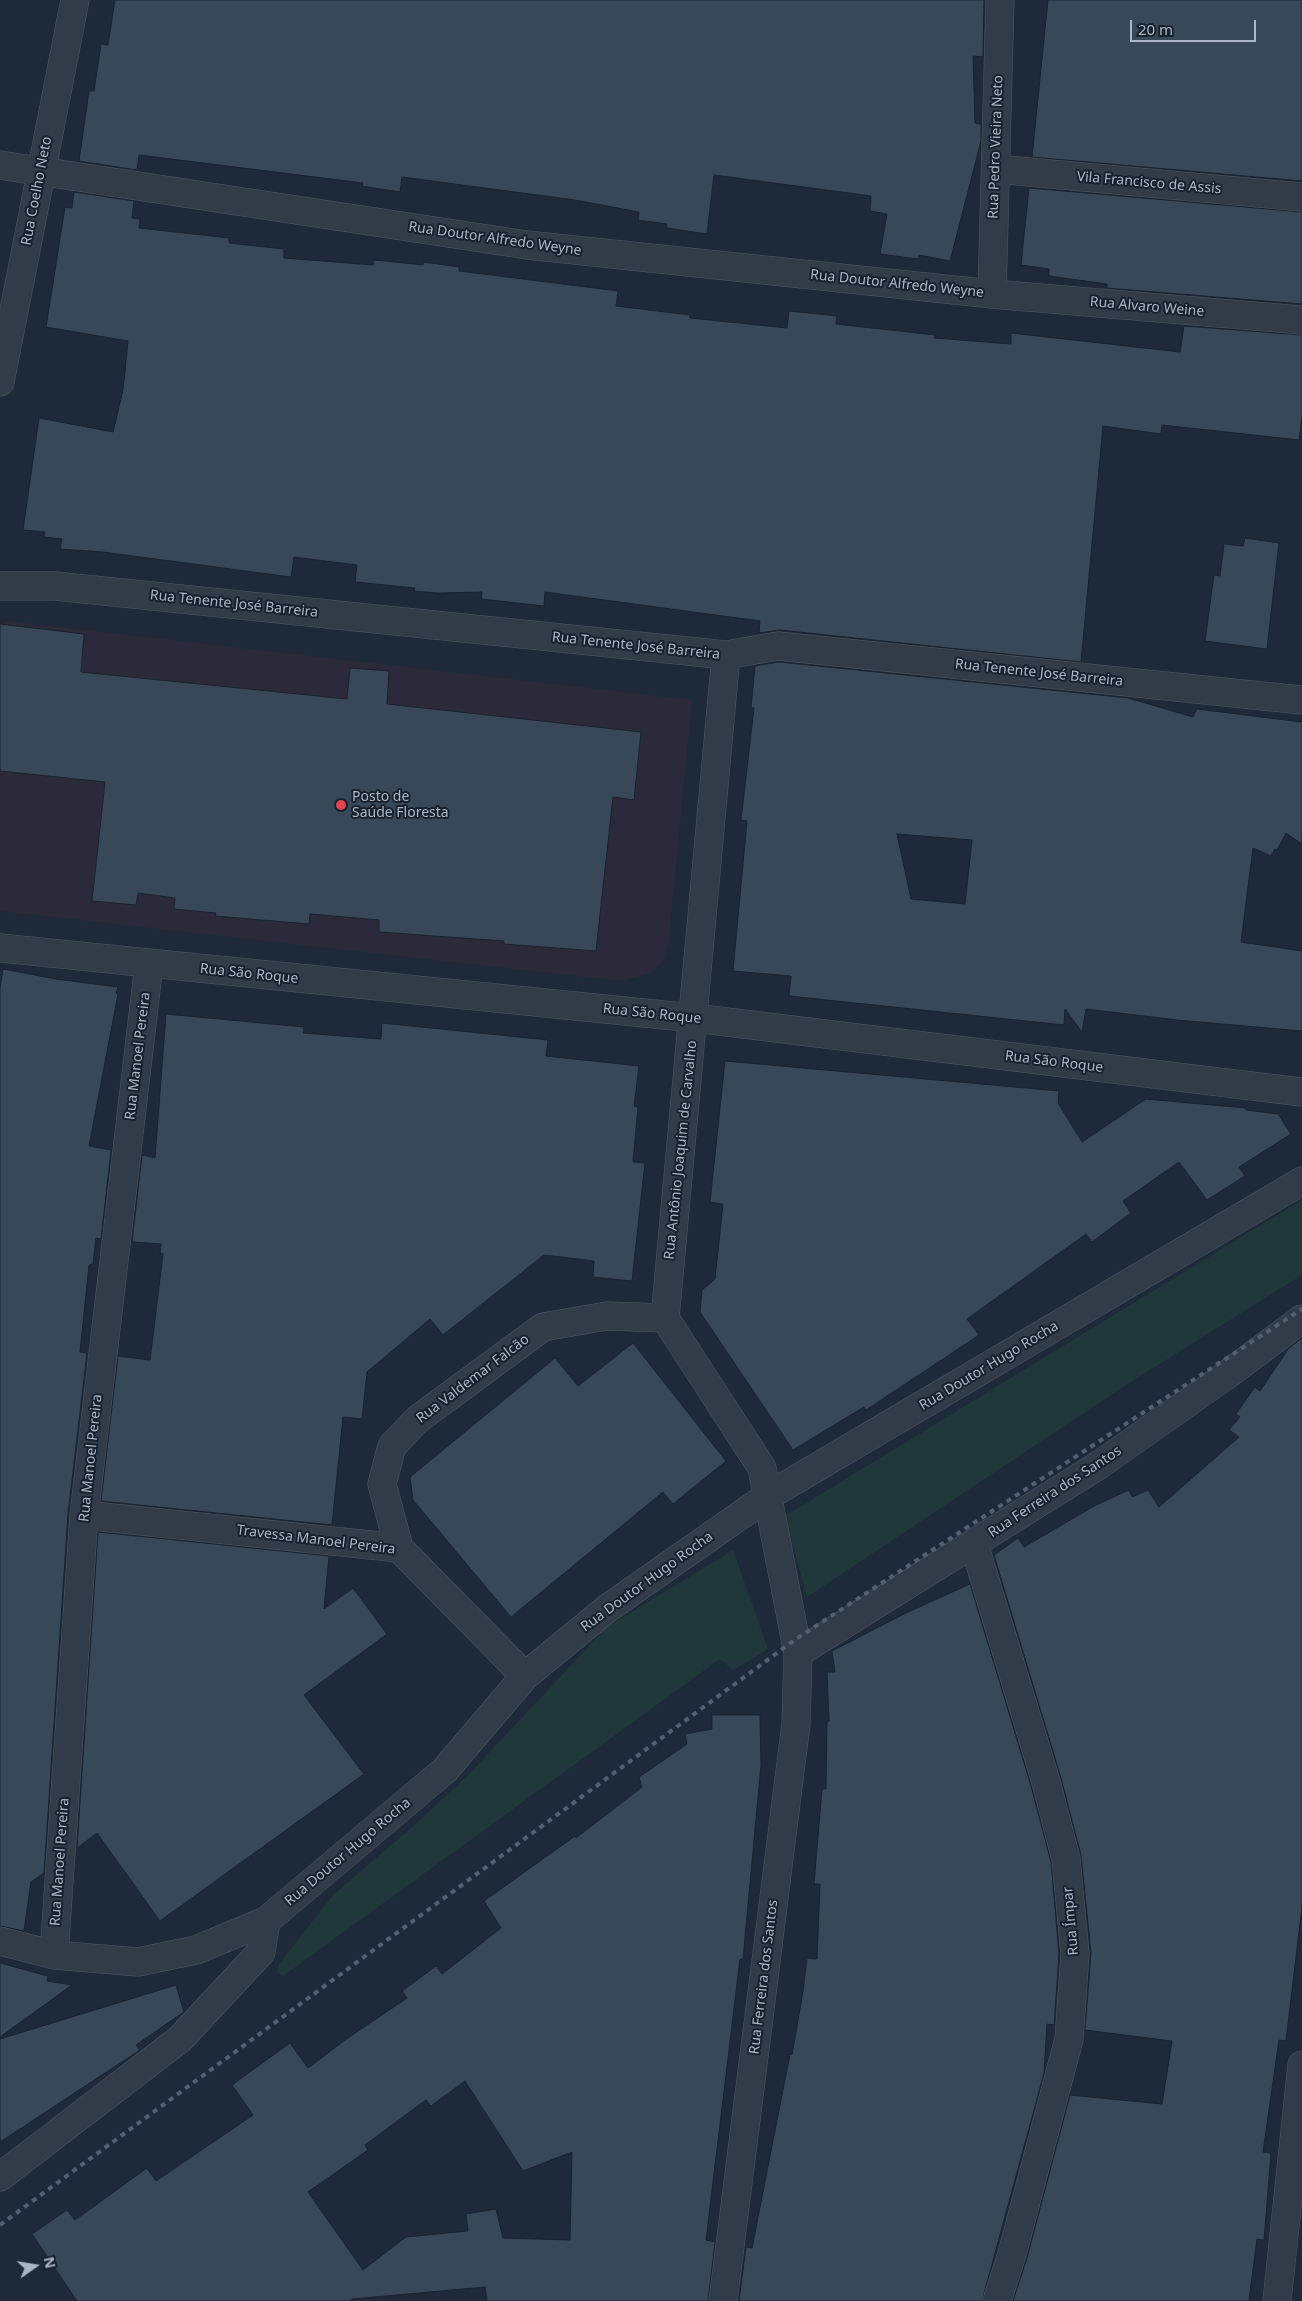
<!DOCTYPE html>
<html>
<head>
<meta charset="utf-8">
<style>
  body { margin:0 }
  #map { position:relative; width:1302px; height:2301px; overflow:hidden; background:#1e2a39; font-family:"Noto Sans",sans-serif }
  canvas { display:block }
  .north { position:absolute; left:10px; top:2241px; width:50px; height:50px; -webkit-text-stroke:4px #17212e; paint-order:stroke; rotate:77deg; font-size:14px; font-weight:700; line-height:20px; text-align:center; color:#abb6c6 }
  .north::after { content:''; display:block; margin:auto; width:18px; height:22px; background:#abb6c6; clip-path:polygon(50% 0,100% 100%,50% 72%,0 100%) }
  .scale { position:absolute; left:1130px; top:20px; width:126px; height:22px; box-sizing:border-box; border:2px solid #abb6c6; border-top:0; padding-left:6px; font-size:15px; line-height:18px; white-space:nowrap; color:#abb6c6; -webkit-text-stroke:4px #17212e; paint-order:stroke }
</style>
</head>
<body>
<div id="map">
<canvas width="1302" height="2301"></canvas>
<div class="north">N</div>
<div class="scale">20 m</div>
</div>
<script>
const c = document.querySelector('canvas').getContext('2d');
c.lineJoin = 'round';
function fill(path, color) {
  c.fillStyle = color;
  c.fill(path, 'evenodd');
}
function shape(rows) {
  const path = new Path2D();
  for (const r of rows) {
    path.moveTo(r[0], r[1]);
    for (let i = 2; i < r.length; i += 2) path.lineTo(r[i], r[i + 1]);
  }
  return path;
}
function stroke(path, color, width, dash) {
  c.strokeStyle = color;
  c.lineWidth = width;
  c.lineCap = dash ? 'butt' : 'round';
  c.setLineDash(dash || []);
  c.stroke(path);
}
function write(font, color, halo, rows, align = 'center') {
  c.font = font + ' "Noto Sans",sans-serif';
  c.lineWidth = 4;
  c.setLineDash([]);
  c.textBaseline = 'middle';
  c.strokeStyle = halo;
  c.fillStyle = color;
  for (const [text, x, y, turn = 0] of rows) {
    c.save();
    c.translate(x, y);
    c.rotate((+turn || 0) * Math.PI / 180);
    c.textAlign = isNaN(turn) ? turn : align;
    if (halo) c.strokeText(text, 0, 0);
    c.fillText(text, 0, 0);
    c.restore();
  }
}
fill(shape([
  [6,621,692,700,668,947,663,960,650,973,622,981,0,911,0,624]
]), '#2c2a3a');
fill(shape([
  [1302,1200,1302,1275,1126,1385,807,1597,785,1516],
  [733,1550,768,1649,733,1670,720,1659,283,1976,277,1972,279,1964,333,1895,418,1822,470,1773,607,1627]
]), '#20383a');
const building = shape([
  [115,0,984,0,983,57,973,56,975,123,981,124,981,141,950,261,919,255,918,259,880,254,887,214,870,211,871,196,714,175,707,234,667,228,667,224,638,220,639,212,575,200,402,177,400,192,362,186,363,183,139,155,137,170,79,161,89,91,94,91,101,44,108,45,115,0],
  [1048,0,1302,0,1302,181,1032,157,1048,0],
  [1029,188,1302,212,1302,304,1107,288,1107,284,1049,276,1049,269,1021,265,1029,188],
  [74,192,134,201,132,218,140,219,139,228,229,238,229,243,284,249,284,258,373,265,374,260,423,265,424,262,459,267,459,271,618,291,616,306,690,315,690,318,787,328,789,311,837,316,836,324,935,335,934,338,1011,344,1011,333,1180,352,1184,326,1302,335,1302,417,1299,440,1162,425,1161,434,1103,426,1081,662,780,630,759,633,760,621,545,592,544,606,481,599,482,592,438,593,414,591,415,588,355,582,357,565,294,557,291,577,103,552,60,549,62,539,44,537,45,532,23,530,39,418,113,432,123,390,128,341,46,327,65,207,72,208,74,192],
  [1245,538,1279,543,1267,649,1205,641,1214,575,1220,576,1224,544,1243,546,1245,538],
  [0,624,84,634,81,672,347,699,350,668,389,671,387,704,641,732,634,800,613,797,596,951,504,944,504,941,379,932,379,920,310,914,309,924,215,916,216,913,174,909,175,898,138,893,136,905,92,901,105,782,0,771,0,624],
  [779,662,1128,698,1193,717,1197,709,1302,722,1302,844,1286,833,1277,850,1275,849,1271,856,1253,848,1241,942,1302,951,1302,1031,1177,1020,1086,1009,1082,1032,1065,1009,1064,1025,789,996,791,976,733,971,747,821,741,820,754,708,751,708,755,666,779,662],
  [897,834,972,840,965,904,911,899,897,834],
  [3,969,56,979,118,987,116,993,118,994,89,1146,111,1150,101,1239,96,1238,93,1264,89,1265,80,1352,87,1353,68,1514,44,1873,31,1882,24,1931,0,1926,0,988,3,969],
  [166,1014,304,1027,303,1033,381,1039,382,1023,548,1040,546,1056,639,1066,634,1106,638,1107,633,1162,645,1163,632,1281,593,1277,594,1261,544,1255,443,1335,430,1319,367,1372,362,1419,343,1417,332,1525,101,1501,118,1356,150,1360,163,1254,160,1253,161,1244,132,1242,142,1155,155,1158,166,1014],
  [725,1061,1059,1091,1058,1103,1082,1142,1146,1099,1245,1108,1246,1110,1278,1114,1291,1134,1239,1167,1245,1176,1207,1200,1179,1162,1123,1201,1131,1213,1092,1242,1086,1234,967,1319,979,1335,866,1410,864,1407,793,1450,700,1312,702,1290,715,1279,723,1204,710,1202,725,1061],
  [1302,1338,1302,1907,1286,2041,1279,2040,1263,2152,1271,2153,1264,2240,1257,2239,1249,2301,1013,2301,1027,2258,1070,2095,1162,2104,1172,2041,1085,2030,1091,1953,1081,1855,1061,1778,994,1555,1018,1538,1024,1547,1096,1505,1129,1490,1132,1497,1148,1490,1159,1507,1239,1437,1229,1430,1240,1417,1236,1414,1255,1387,1260,1391,1289,1348,1302,1338],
  [633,1343,726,1461,673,1504,663,1492,511,1617,413,1500,410,1477,555,1358,578,1386,633,1343],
  [98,1532,329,1556,324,1609,353,1588,387,1634,304,1695,364,1774,160,1921,97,1833,77,1848,98,1532],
  [970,1584,1031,1786,1051,1862,1059,1954,1054,2025,1047,2024,1044,2073,982,2301,739,2301,746,2247,752,2248,790,2054,792,2055,803,1991,807,1958,817,1959,820,1884,814,1884,822,1789,826,1789,827,1722,829,1721,827,1672,835,1672,832,1651,906,1613,970,1584],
  [712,1715,760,1715,761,1765,743,1959,740,1959,706,2240,715,2242,708,2301,487,2301,485,2287,352,2299,352,2301,77,2301,32,2234,67,2210,75,2220,147,2168,156,2181,253,2115,232,2085,290,2043,308,2068,345,2040,407,1998,402,1991,436,1966,442,1974,501,1928,484,1901,575,1836,576,1838,642,1787,639,1777,687,1744,685,1734,712,1729,712,1715],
  [465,2081,523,2171,572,2152,570,2240,503,2238,496,2209,466,2214,468,2231,406,2237,363,2270,308,2192,368,2150,365,2145,426,2100,431,2106,465,2081],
  [0,1963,48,1976,47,1981,72,1985,0,2037,0,1963],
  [176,1985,184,2012,136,2045,140,2050,0,2142,0,2039,176,1985]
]);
fill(building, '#394859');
stroke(building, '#192330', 1);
const minor = shape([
  [0,165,527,245,992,294,1302,320],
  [996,169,1302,197],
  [992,294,1000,0],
  [0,382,75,0],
  [0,586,55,586,726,655,778,646,1302,700],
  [0,948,694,1018,1302,1092],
  [84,1515,399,1548,525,1676],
  [974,1544,1046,1782,1066,1859,1075,1954,1069,2039,1012,2254,997,2301],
  [399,1548,382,1484,392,1446,418,1419,543,1327,607,1316,665,1318],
  [798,1653,1099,1465,1224,1377,1302,1319],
  [0,1941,54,1955,138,1962,196,1950,266,1921,445,1770,525,1676,608,1608,768,1496,1302,1181],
  [54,1955,84,1515,149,964],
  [0,2177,180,2039,261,1952,266,1921],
  [723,2301,796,1724,798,1653,762,1468,665,1318,726,655],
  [1277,2301,1302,2065]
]);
stroke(minor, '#4f5967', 29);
stroke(minor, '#323c49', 28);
stroke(shape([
  [0,2225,796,1639,1302,1309]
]), '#536071', 4, [5, 5]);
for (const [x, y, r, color] of [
  [341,805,6,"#e0444e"]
]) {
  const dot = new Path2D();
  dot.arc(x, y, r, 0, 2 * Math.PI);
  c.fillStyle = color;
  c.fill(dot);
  stroke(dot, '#17212e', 2);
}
write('14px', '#abb6c6', '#17212e', [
  ["Rua Pedro Vieira Neto",996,147,-88],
  ["Vila Francisco de Assis",1149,183,5],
  ["Rua Coelho Neto",37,191,-79],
  ["Rua Doutor Alfredo Weyne",495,239,8],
  ["Rua Doutor Alfredo Weyne",897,284,6],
  ["Rua Alvaro Weine",1147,307,5],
  ["Rua Tenente José Barreira",234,604,6],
  ["Rua Tenente José Barreira",636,646,6],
  ["Rua Tenente José Barreira",1039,673,6],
  ["Rua São Roque",249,974,6],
  ["Rua São Roque",652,1014,6],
  ["Rua Manoel Pereira",138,1056,-83],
  ["Rua São Roque",1054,1062,7],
  ["Rua Antônio Joaquim de Carvalho",681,1150,-84],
  ["Rua Doutor Hugo Rocha",989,1366,-31],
  ["Rua Valdemar Falcão",473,1379,-37],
  ["Rua Manoel Pereira",91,1458,-84],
  ["Rua Ferreira dos Santos",1055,1492,-33],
  ["Travessa Manoel Pereira",316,1540,7],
  ["Rua Doutor Hugo Rocha",647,1582,-36],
  ["Rua Doutor Hugo Rocha",348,1852,-40],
  ["Rua Manoel Pereira",60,1862,-86],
  ["Rua Ímpar",1071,1921,-95],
  ["Rua Ferreira dos Santos",764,1977,-83]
]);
write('14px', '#abb6c6', '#17212e', [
  ["Posto de",352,797],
  ["Saúde Floresta",352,813]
], 'left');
</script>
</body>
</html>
